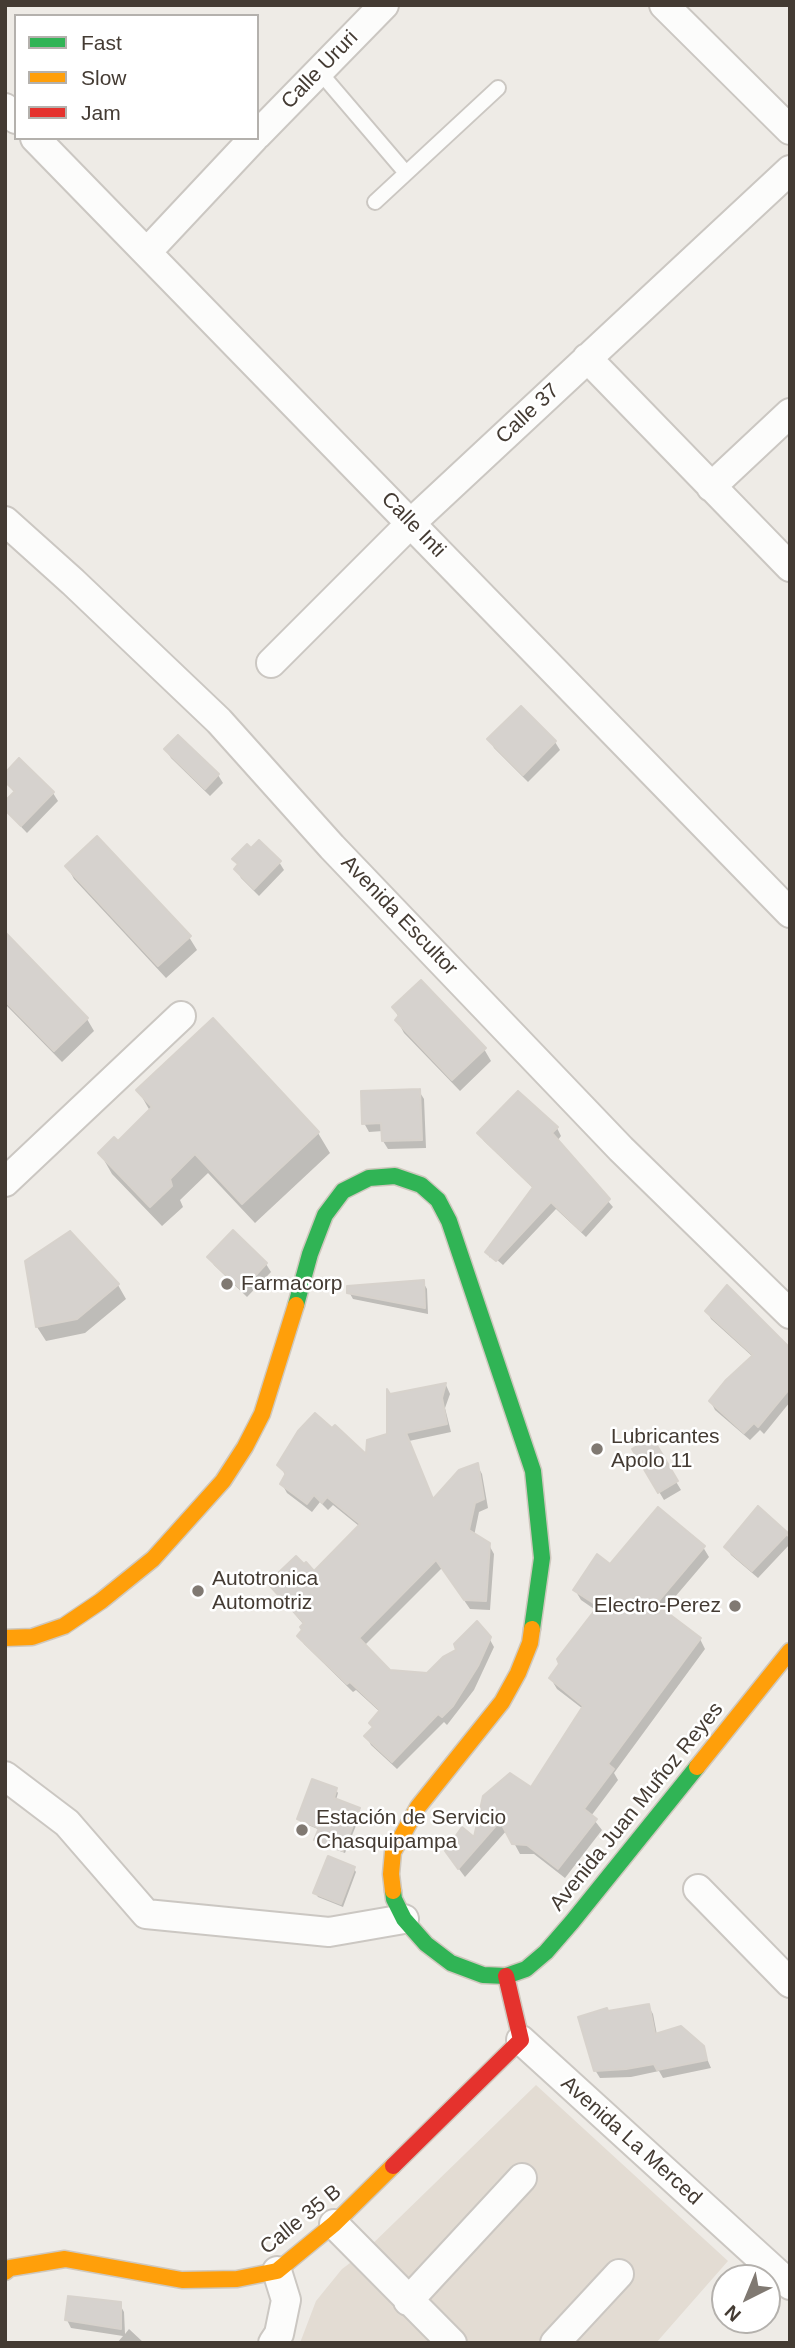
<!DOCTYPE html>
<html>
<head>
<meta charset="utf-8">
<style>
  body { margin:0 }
  #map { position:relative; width:795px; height:2348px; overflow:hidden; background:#eeebe6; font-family:Helvetica,sans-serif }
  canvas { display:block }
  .frame { position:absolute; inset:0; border:7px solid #443b33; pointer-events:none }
  .legend { position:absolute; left:14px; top:14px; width:245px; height:126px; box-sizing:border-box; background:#fff; border:2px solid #b4b1ad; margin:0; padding:9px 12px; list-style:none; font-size:21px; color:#443b33 }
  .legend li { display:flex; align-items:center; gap:14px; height:35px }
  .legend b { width:35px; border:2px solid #b4b1ad }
  .north { position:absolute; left:711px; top:2264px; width:70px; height:70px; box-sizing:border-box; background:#fff; border:2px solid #b4b1ad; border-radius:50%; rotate:223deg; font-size:19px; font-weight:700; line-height:28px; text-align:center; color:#443b33 }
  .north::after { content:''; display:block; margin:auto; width:24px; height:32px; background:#807972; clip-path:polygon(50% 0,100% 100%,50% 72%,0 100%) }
</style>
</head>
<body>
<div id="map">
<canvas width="795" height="2348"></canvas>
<div class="frame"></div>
<ul class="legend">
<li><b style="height:9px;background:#30b455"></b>Fast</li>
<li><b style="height:9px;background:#ff9f0a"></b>Slow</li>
<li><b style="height:9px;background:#e5322d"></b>Jam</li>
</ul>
<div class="north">N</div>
</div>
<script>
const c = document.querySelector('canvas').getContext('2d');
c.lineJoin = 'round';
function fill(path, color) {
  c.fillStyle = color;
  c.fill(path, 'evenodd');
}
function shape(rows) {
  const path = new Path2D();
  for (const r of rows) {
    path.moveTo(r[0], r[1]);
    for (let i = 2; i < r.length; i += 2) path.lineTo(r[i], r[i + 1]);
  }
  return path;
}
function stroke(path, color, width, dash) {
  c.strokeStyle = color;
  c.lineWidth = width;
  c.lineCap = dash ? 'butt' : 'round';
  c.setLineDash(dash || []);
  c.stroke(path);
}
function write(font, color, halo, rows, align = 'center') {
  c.font = font + ' Helvetica,sans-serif';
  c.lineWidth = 5;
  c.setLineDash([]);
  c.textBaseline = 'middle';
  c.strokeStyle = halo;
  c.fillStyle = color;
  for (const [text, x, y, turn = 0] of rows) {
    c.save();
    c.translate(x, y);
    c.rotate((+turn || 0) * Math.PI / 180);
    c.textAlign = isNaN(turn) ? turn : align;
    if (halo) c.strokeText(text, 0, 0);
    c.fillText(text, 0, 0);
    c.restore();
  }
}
fill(shape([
  [536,2085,728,2261,656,2343,300,2343,316,2301,342,2269,362,2254]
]), '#e3dcd3');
fill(shape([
  [521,708,555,742,560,750,528,782,494,748,490,740],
  [166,750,218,775,223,783,210,796,171,758],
  [5,782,53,793,58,801,27,833,5,810,15,793],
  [234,859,279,862,284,870,259,896,241,878,236,869,239,866],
  [67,866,189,937,197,950,166,978,74,879],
  [5,934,87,1019,94,1031,62,1062,5,1004],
  [394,1008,484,1049,491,1061,460,1091,404,1033,397,1020,399,1018],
  [213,1021,318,1133,330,1153,255,1223,208,1173,180,1200,183,1207,162,1226,112,1174,100,1153,118,1144,150,1111,138,1090],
  [419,1091,424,1099,426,1148,388,1149,383,1141,383,1131,369,1132,364,1123],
  [557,1128,561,1136,557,1141,613,1207,586,1237,556,1209,503,1265,490,1254,490,1258,487,1252,534,1189,484,1141,479,1134],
  [233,1232,266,1264,271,1272,247,1297,214,1265,209,1257],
  [27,1262,118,1285,126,1299,85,1333,46,1341,37,1327],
  [423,1282,427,1289,428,1314,353,1299,349,1292],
  [707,1311,790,1350,790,1402,764,1434,760,1430,750,1440,715,1410,711,1402,753,1357,711,1319],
  [446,1385,450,1394,445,1408,451,1432,409,1441,434,1501,477,1465,482,1474,488,1508,479,1512,474,1536,489,1545,494,1554,490,1610,470,1609,442,1568,364,1646,389,1672,428,1674,489,1638,494,1647,474,1690,447,1725,444,1722,397,1769,371,1745,366,1736,374,1728,371,1723,380,1712,356,1690,353,1692,304,1644,299,1636,304,1631,304,1625,271,1586,280,1579,278,1576,313,1573,359,1526,333,1505,328,1510,320,1502,312,1512,287,1493,282,1484,286,1476,279,1465,368,1458,388,1435,390,1396],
  [651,1440,681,1490,664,1500,634,1450],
  [787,1534,790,1544,758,1578,731,1555,726,1547],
  [703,1547,709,1557,663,1611,700,1639,705,1649,614,1773,618,1780,591,1816,602,1830,565,1878,534,1854,520,1854,507,1830,465,1877,453,1861,531,1790,583,1709,557,1689,551,1679,597,1611,581,1600,575,1590,610,1567],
  [336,1790,338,1793,336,1800,358,1809,361,1813,345,1853,318,1843,316,1839,320,1830,301,1822,299,1819],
  [354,1869,356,1872,343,1907,318,1897,315,1893],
  [648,2006,653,2014,657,2035,702,2047,711,2068,663,2078,659,2071,631,2077,600,2078,595,2070,608,2013],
  [119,2303,124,2312,125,2334,129,2329,144,2343,117,2343,123,2336,71,2328,67,2320]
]), '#0003');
const building = shape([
  [521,706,556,741,523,775,487,739,521,706],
  [178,735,219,774,205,789,164,749,178,735],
  [19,758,54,792,21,826,5,810,5,801,15,791,5,782,5,773,19,758],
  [97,836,191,936,158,966,65,866,97,836],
  [259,840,281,861,254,889,234,869,238,864,232,859,247,844,251,848,259,840],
  [5,932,88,1018,54,1051,5,1001,5,932],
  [421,980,486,1048,452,1080,395,1020,399,1015,392,1007,421,980],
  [213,1018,319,1132,242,1204,195,1154,170,1179,172,1186,150,1207,98,1153,114,1137,118,1141,152,1107,136,1090,213,1018],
  [420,1089,422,1140,382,1141,381,1123,362,1124,361,1091,420,1089],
  [518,1091,558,1127,552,1133,610,1199,581,1231,551,1202,496,1261,485,1252,533,1187,477,1133,518,1091],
  [233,1230,267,1263,242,1290,207,1257,233,1230],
  [70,1231,119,1284,77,1319,36,1327,25,1261,70,1231],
  [424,1280,425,1308,347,1293,347,1286,424,1280],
  [727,1285,790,1348,790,1388,758,1427,754,1423,744,1433,709,1401,726,1380,753,1355,705,1311,727,1285],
  [446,1383,442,1398,447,1424,406,1433,433,1499,459,1470,478,1463,484,1499,475,1503,469,1530,490,1543,486,1601,464,1600,436,1560,359,1638,390,1670,427,1673,443,1657,456,1650,454,1644,477,1621,491,1637,478,1666,453,1706,442,1717,438,1714,392,1762,364,1736,373,1727,369,1723,380,1710,350,1682,347,1684,297,1636,302,1630,300,1627,304,1623,269,1585,279,1577,276,1575,296,1556,304,1564,306,1562,314,1571,360,1524,327,1497,322,1503,314,1495,307,1504,280,1484,286,1473,277,1465,298,1431,315,1413,332,1428,335,1425,366,1454,367,1440,387,1434,387,1389,390,1394,446,1383],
  [652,1437,678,1481,658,1493,632,1449,652,1437],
  [758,1506,788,1533,752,1571,724,1547,758,1506],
  [658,1507,705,1546,656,1604,701,1638,608,1764,614,1769,584,1809,597,1819,558,1869,527,1845,512,1844,500,1821,458,1869,445,1851,462,1827,474,1837,483,1796,510,1773,531,1787,583,1706,549,1678,559,1664,557,1659,598,1606,573,1590,597,1554,610,1564,658,1507],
  [312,1779,337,1788,334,1798,360,1808,343,1851,314,1840,319,1828,297,1819,312,1779],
  [328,1856,355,1867,341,1904,313,1893,328,1856],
  [649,2004,655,2034,681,2026,704,2046,707,2060,657,2070,654,2064,626,2069,594,2071,578,2017,607,2008,608,2011,649,2004],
  [68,2296,121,2302,121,2329,65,2320,68,2296]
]);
fill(building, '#d6d2ce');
stroke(building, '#d7d2cc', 2);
const lane = shape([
  [318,70,406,173],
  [375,202,498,88]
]);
const street = shape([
  [664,5,790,130],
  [5,108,16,119],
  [257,135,384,5],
  [35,138,790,913],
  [147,252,254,138],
  [587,358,790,567],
  [711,487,790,413],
  [5,521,73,582,219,721,332,847,621,1149,790,1314],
  [271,663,411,523,790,170],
  [5,1182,181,1016],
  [5,1776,67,1823,146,1914,329,1932,404,1919],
  [698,1889,790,1983],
  [521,2040,790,2285],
  [334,2224,452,2343],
  [408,2301,522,2178],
  [273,2343,279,2334,286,2300,277,2271],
  [555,2343,619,2274]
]);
const fast = shape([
  [296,1305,310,1254,325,1215,343,1191,369,1178,395,1176,421,1185,438,1200,449,1221,533,1471,542,1558,532,1629],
  [393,1891,394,1899,404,1919,426,1944,451,1963,483,1975,506,1976,526,1969,546,1952,572,1922,697,1767]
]);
const slow = shape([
  [5,1638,32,1637,64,1626,101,1601,153,1559,223,1481,245,1447,262,1414,296,1305],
  [697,1767,790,1651],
  [393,1891,391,1874,393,1852,418,1807,502,1702,518,1673,530,1643,532,1629],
  [5,2272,10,2268,65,2259,182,2280,237,2279,277,2271,334,2224,393,2166]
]);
const jam = shape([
  [393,2166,521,2040,506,1976]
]);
stroke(lane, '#cbc7c2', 18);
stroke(street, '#cbc7c2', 32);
stroke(fast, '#cfc8be', 19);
stroke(slow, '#cfc8be', 19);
stroke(jam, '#cfc8be', 19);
stroke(lane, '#fcfcfb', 14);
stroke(street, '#fcfcfb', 28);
stroke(fast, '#30b455', 16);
stroke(slow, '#ff9f0a', 16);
stroke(jam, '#e5322d', 16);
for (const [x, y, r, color] of [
  [227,1284,7,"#807972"],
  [597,1449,7,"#807972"],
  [198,1591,7,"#807972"],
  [735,1606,7,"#807972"],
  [302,1830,7,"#807972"]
]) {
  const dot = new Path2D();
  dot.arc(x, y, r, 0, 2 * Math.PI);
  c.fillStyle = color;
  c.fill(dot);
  stroke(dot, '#fff', 2.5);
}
write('21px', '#443b33', '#fff', [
  ["Calle Ururi",320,70,-46],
  ["Calle 37",528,414,-43],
  ["Calle Inti",413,525,46],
  ["Avenida Escultor",399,916,46],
  ["Avenida Juan Muñoz Reyes",637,1807,-51],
  ["Avenida La Merced",631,2141,42],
  ["Calle 35 B",301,2220,-39]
]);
write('21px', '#443b33', '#fff', [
  ["Farmacorp",241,1284],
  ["Lubricantes",611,1437],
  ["Apolo 11",611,1461],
  ["Autotronica",212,1579],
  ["Automotriz",212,1603],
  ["Electro-Perez",721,1606,"right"],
  ["Estación de Servicio",316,1818],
  ["Chasquipampa",316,1842]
], 'left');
</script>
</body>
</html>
